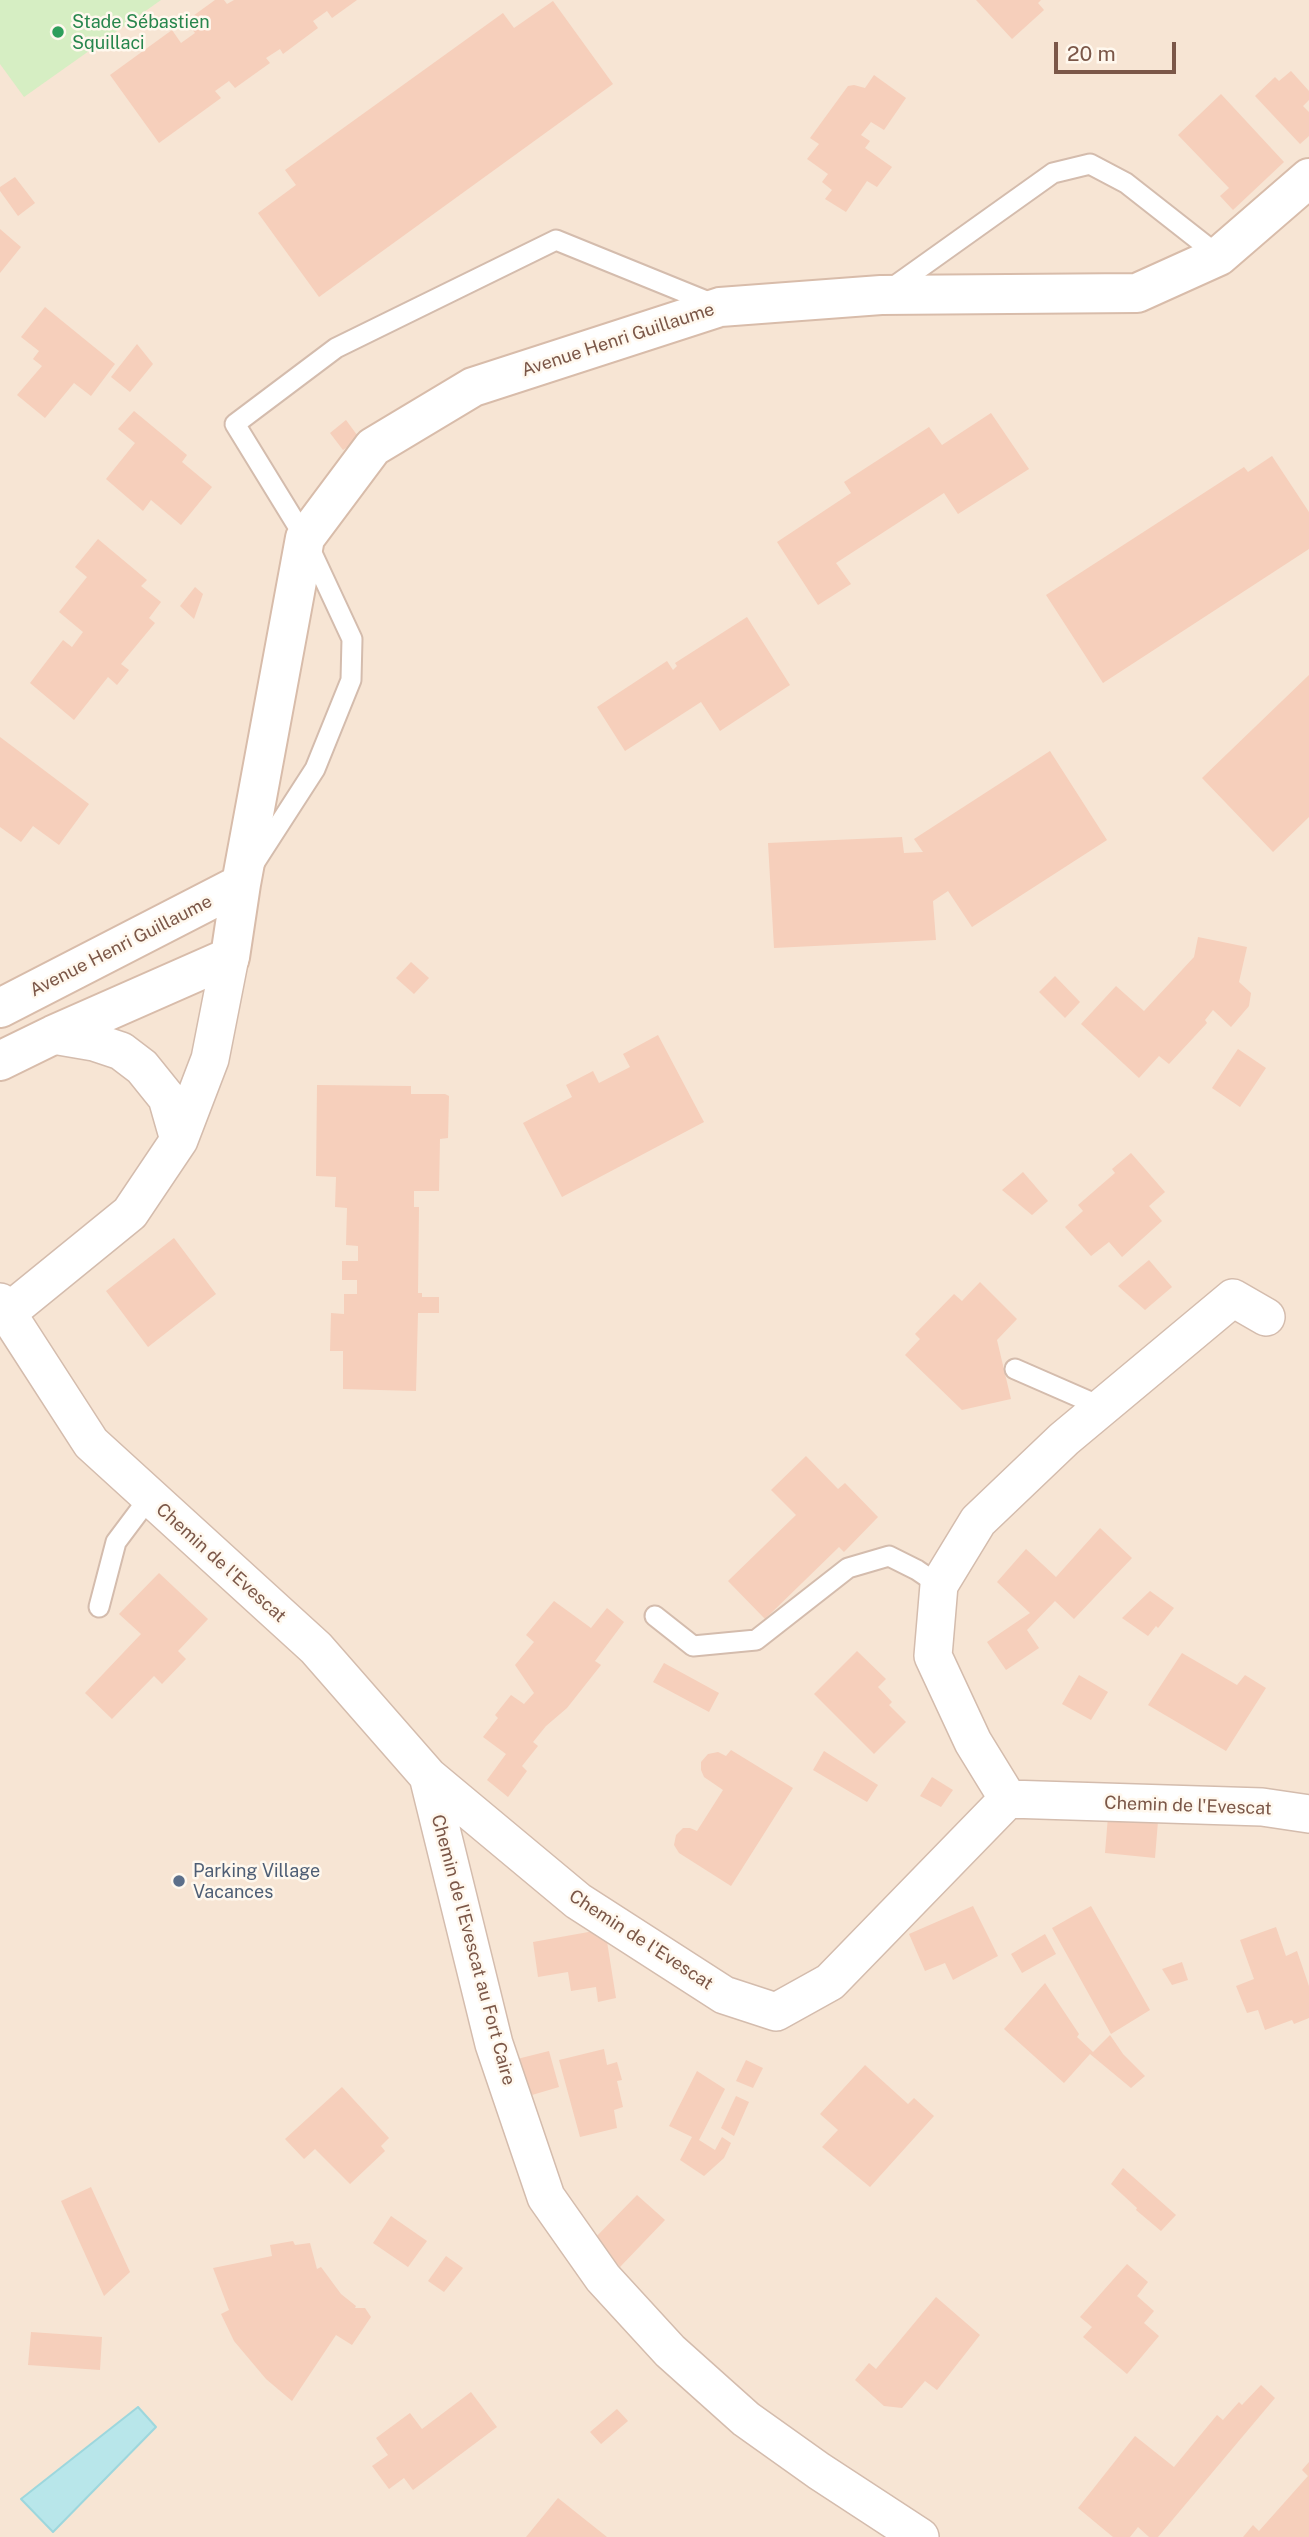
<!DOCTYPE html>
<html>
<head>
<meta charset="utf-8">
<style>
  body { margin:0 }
  #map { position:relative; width:1309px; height:2537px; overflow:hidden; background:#fef4e6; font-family:"Public Sans",sans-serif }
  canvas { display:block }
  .scale { position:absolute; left:1054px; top:42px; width:122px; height:32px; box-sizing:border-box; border:4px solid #7b5748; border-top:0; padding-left:9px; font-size:21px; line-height:24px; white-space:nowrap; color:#7b5748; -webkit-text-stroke:5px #fff8ee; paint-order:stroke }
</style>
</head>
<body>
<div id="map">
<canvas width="1309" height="2537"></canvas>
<div class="scale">20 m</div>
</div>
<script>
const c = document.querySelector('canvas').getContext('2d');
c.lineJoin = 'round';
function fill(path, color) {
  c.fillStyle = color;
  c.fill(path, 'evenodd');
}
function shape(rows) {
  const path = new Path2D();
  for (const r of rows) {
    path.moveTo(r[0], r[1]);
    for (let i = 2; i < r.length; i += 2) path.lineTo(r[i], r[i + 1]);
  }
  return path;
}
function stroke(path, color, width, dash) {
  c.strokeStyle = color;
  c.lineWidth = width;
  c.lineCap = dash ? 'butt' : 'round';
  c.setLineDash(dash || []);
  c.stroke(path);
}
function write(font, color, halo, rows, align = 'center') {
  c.font = font + ' "Public Sans",sans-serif';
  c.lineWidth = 5;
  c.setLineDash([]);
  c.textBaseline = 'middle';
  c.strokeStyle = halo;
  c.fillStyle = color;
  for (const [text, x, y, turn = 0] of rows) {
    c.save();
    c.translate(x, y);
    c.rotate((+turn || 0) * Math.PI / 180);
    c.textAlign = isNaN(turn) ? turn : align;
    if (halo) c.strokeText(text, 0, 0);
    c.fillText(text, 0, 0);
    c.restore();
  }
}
fill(shape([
  [0,0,1309,0,1309,2537,0,2537]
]), '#f7e5d4');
fill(shape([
  [0,0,161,0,24,97,0,64]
]), '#d6eec3');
const water = shape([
  [138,2407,156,2427,53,2532,21,2499,138,2407]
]);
fill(water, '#b8e6ea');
stroke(water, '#9dd7dd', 2);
fill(shape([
  [215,0,224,0,227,4,234,0,357,0,332,18,327,11,313,21,318,28,283,54,280,49,266,58,270,63,235,88,229,81,215,91,221,98,159,143,110,75,172,30,181,43,195,33,186,21],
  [976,0,1041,0,1038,3,1044,10,1012,39],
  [553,1,613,84,319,297,258,213,296,185,285,170,503,13,514,28],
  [1291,71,1309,91,1309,100,1303,106,1309,112,1309,136,1300,144,1255,96,1275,77,1279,81],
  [874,75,906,98,884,130,871,122,861,135,870,141,865,148,892,167,877,187,867,181,846,212,825,199,832,190,822,182,828,174,807,159,819,144,810,138,848,86,854,85,865,88],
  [1221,94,1284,162,1233,210,1220,196,1229,188,1178,135],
  [15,177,35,203,18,216,0,191,0,187],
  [0,229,21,247,0,273],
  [45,307,115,364,91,396,74,383,45,418,17,395,42,366,33,359,39,351,21,337],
  [137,344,153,364,130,392,111,377],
  [134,411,187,455,182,462,212,487,181,525,151,500,143,511,106,479,135,443,118,429],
  [991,413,1029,469,958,514,944,493,836,563,851,584,818,605,777,542,851,493,844,482,929,427,942,445],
  [346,420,360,439,343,450,330,433],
  [1272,456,1309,512,1309,549,1103,683,1046,595,1244,467,1248,472],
  [98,539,147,580,141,586,161,602,149,618,155,623,121,664,129,670,117,685,108,677,74,720,30,683,63,640,72,647,83,632,59,612,87,577,75,567],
  [195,587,203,594,194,619,180,606],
  [747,617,790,685,720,731,701,702,625,751,597,707,667,661,673,670,677,666,675,663],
  [1309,675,1309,817,1273,852,1202,778],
  [0,737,89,804,59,845,33,826,21,842,0,827],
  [1050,751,1107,840,972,927,948,891,933,901,936,940,774,948,768,843,902,837,904,853,923,852,914,839],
  [1198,937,1247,947,1239,982,1251,993,1249,1006,1231,1027,1213,1010,1205,1020,1207,1023,1169,1064,1159,1056,1139,1078,1081,1024,1116,986,1144,1011,1194,957],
  [411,962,429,978,414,994,396,978],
  [1055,976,1080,1002,1065,1018,1039,992],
  [658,1035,704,1122,562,1197,523,1123,572,1097,566,1085,593,1071,599,1083,630,1067,623,1054],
  [1238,1049,1266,1068,1240,1107,1212,1088],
  [317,1085,411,1086,411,1094,445,1094,449,1096,448,1138,440,1139,439,1191,414,1191,414,1207,419,1207,418,1293,422,1293,422,1297,439,1297,439,1313,418,1313,416,1391,343,1389,343,1351,330,1351,331,1313,344,1314,344,1294,357,1294,357,1280,342,1280,342,1261,358,1261,358,1246,346,1245,347,1208,335,1207,336,1177,316,1176],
  [1131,1153,1165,1192,1149,1206,1162,1221,1122,1257,1109,1242,1091,1256,1065,1227,1083,1211,1078,1205,1115,1173,1112,1169],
  [1023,1172,1048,1201,1032,1215,1002,1190],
  [174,1238,216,1294,148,1347,106,1291],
  [1149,1260,1172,1287,1145,1310,1118,1286],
  [980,1282,1017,1319,997,1340,1011,1399,962,1410,905,1355,920,1339,915,1334,954,1294,962,1301],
  [806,1456,838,1489,845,1483,878,1517,844,1552,839,1547,765,1619,728,1581,796,1515,771,1490],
  [1100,1528,1132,1558,1074,1619,1055,1601,1027,1630,1039,1648,1006,1670,987,1642,1030,1613,997,1582,1026,1549,1056,1577],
  [159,1573,208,1619,178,1651,186,1659,162,1684,154,1676,112,1719,85,1693,141,1634,119,1614],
  [1150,1591,1174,1608,1158,1628,1156,1626,1148,1636,1122,1618],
  [554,1601,591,1628,607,1608,624,1622,595,1661,601,1665,567,1708,546,1726,533,1742,538,1746,522,1766,527,1771,508,1797,487,1780,506,1754,483,1737,498,1718,495,1715,511,1695,524,1704,534,1693,515,1665,534,1642,526,1635],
  [857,1651,886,1679,878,1687,892,1702,889,1705,906,1722,874,1754,814,1694],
  [1182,1653,1237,1685,1245,1675,1266,1688,1226,1751,1148,1705],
  [664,1663,719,1693,709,1712,653,1682],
  [1079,1675,1108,1692,1091,1720,1062,1704],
  [731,1750,793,1788,731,1886,679,1853,674,1845,676,1835,683,1828,690,1828,697,1831,723,1790,704,1777,701,1770,701,1762,708,1754,718,1752,726,1756],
  [824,1751,878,1785,867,1802,813,1770],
  [932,1777,953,1790,941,1807,920,1796],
  [1108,1816,1158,1821,1155,1858,1105,1853],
  [973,1906,998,1956,953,1980,945,1963,925,1971,909,1934],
  [1091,1906,1150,2010,1111,2034,1052,1928],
  [1276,1927,1286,1956,1297,1951,1309,1986,1309,2018,1294,2024,1292,2020,1265,2030,1258,2010,1247,2013,1236,1986,1254,1979,1240,1940],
  [605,1929,616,1998,598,2002,596,1987,571,1991,568,1972,538,1977,533,1942],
  [1045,1934,1056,1954,1022,1973,1011,1954],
  [1182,1962,1188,1980,1172,1985,1162,1969],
  [1045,1983,1079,2034,1077,2037,1093,2052,1110,2035,1123,2054,1145,2076,1131,2088,1090,2054,1064,2083,1004,2029],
  [604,2049,607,2065,617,2062,622,2080,617,2081,623,2107,614,2110,617,2128,580,2137,559,2060],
  [549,2051,559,2087,532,2095,517,2059],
  [746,2060,763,2068,753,2088,736,2081],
  [865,2065,908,2104,914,2098,934,2116,870,2187,822,2147,838,2130,820,2114],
  [697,2071,725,2089,699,2140,715,2150,722,2137,731,2143,724,2158,704,2176,680,2160,692,2137,669,2126],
  [342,2087,389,2138,381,2146,385,2151,350,2184,315,2149,304,2159,285,2139],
  [736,2096,749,2102,734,2136,721,2128],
  [1123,2168,1176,2215,1161,2231,1136,2210,1137,2208,1111,2184],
  [91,2187,130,2272,104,2296,61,2201],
  [637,2195,665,2220,620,2267,593,2240],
  [391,2216,427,2241,408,2267,373,2243],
  [293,2241,295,2245,310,2243,317,2269,321,2267,341,2294,356,2306,355,2308,365,2308,371,2317,352,2345,336,2335,292,2401,266,2379,234,2341,221,2314,229,2310,213,2268,272,2256,270,2245],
  [446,2256,463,2268,444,2292,428,2281],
  [1127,2264,1148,2282,1137,2296,1154,2311,1144,2323,1159,2336,1127,2374,1083,2337,1092,2327,1080,2317],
  [936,2297,980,2335,937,2390,925,2381,902,2408,884,2406,855,2380,869,2363,876,2369],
  [31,2332,102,2337,100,2370,28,2365],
  [1261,2385,1275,2398,1158,2537,1149,2537,1138,2527,1130,2537,1113,2537,1078,2508,1135,2436,1174,2467,1217,2415,1223,2420,1239,2402,1242,2405],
  [471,2392,497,2427,413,2490,404,2478,389,2489,372,2466,388,2455,376,2438,410,2413,422,2429],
  [617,2409,628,2421,601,2444,590,2432],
  [1309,2462,1309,2537,1243,2537,1253,2525,1259,2531,1308,2476,1302,2470],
  [558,2498,607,2537,526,2537]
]), '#f6cfbb');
const lane = shape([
  [889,290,1053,173,1090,164,1126,183,1219,256],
  [255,862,315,769,351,680,352,639,305,538,235,424,336,348,556,240,716,305],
  [1015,1369,1102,1407],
  [99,1607,116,1542,149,1498],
  [655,1616,693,1646,756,1640,848,1568,889,1556,917,1570,939,1585]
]);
const street = shape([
  [53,1035,94,1042,121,1051,142,1067,167,1098,179,1140],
  [0,1302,91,1443,316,1648,428,1776,578,1901,724,1995,776,2012,830,1982,1008,1799,1262,1807,1309,1814],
  [6,1314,130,1213,179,1140,210,1059,230,957],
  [428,1776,494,2044,546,2197,603,2278,670,2351,746,2419,819,2471,920,2537],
  [1008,1799,973,1742,933,1656,939,1585,978,1521,1064,1439,1233,1298,1266,1317]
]);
const secondary = shape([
  [0,1008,241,884],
  [0,1061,53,1035,230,957,241,884,305,538,373,447,473,387,720,307,881,295,1137,293,1219,256,1309,178]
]);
stroke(lane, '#d4bcad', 23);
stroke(street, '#d4bcad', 40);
stroke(secondary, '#d8bcaa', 42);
stroke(lane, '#fff', 19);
stroke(street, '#fff', 37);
stroke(secondary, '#fff', 38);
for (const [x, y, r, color] of [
  [58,32,7,"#2e9e5b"],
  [179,1881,7,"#5c6f8a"]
]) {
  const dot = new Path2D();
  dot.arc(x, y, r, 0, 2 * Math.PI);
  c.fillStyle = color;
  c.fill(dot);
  stroke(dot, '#fff8ee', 2.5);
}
write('18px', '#27864d', '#fff8ee', [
  ["Stade Sébastien",72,22],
  ["Squillaci",72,43]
], 'left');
write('18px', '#7b5748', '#fff8ee', [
  ["Avenue Henri Guillaume",618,340,-18],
  ["Avenue Henri Guillaume",121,946,-27],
  ["Chemin de l'Evescat",221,1563,42],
  ["Chemin de l'Evescat",1188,1806,2],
  ["Chemin de l'Evescat",641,1940,33],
  ["Chemin de l'Evescat au Fort Caire",473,1950,75]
]);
write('18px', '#4e5e75', '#fff8ee', [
  ["Parking Village",193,1871],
  ["Vacances",193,1892]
], 'left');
</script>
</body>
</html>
